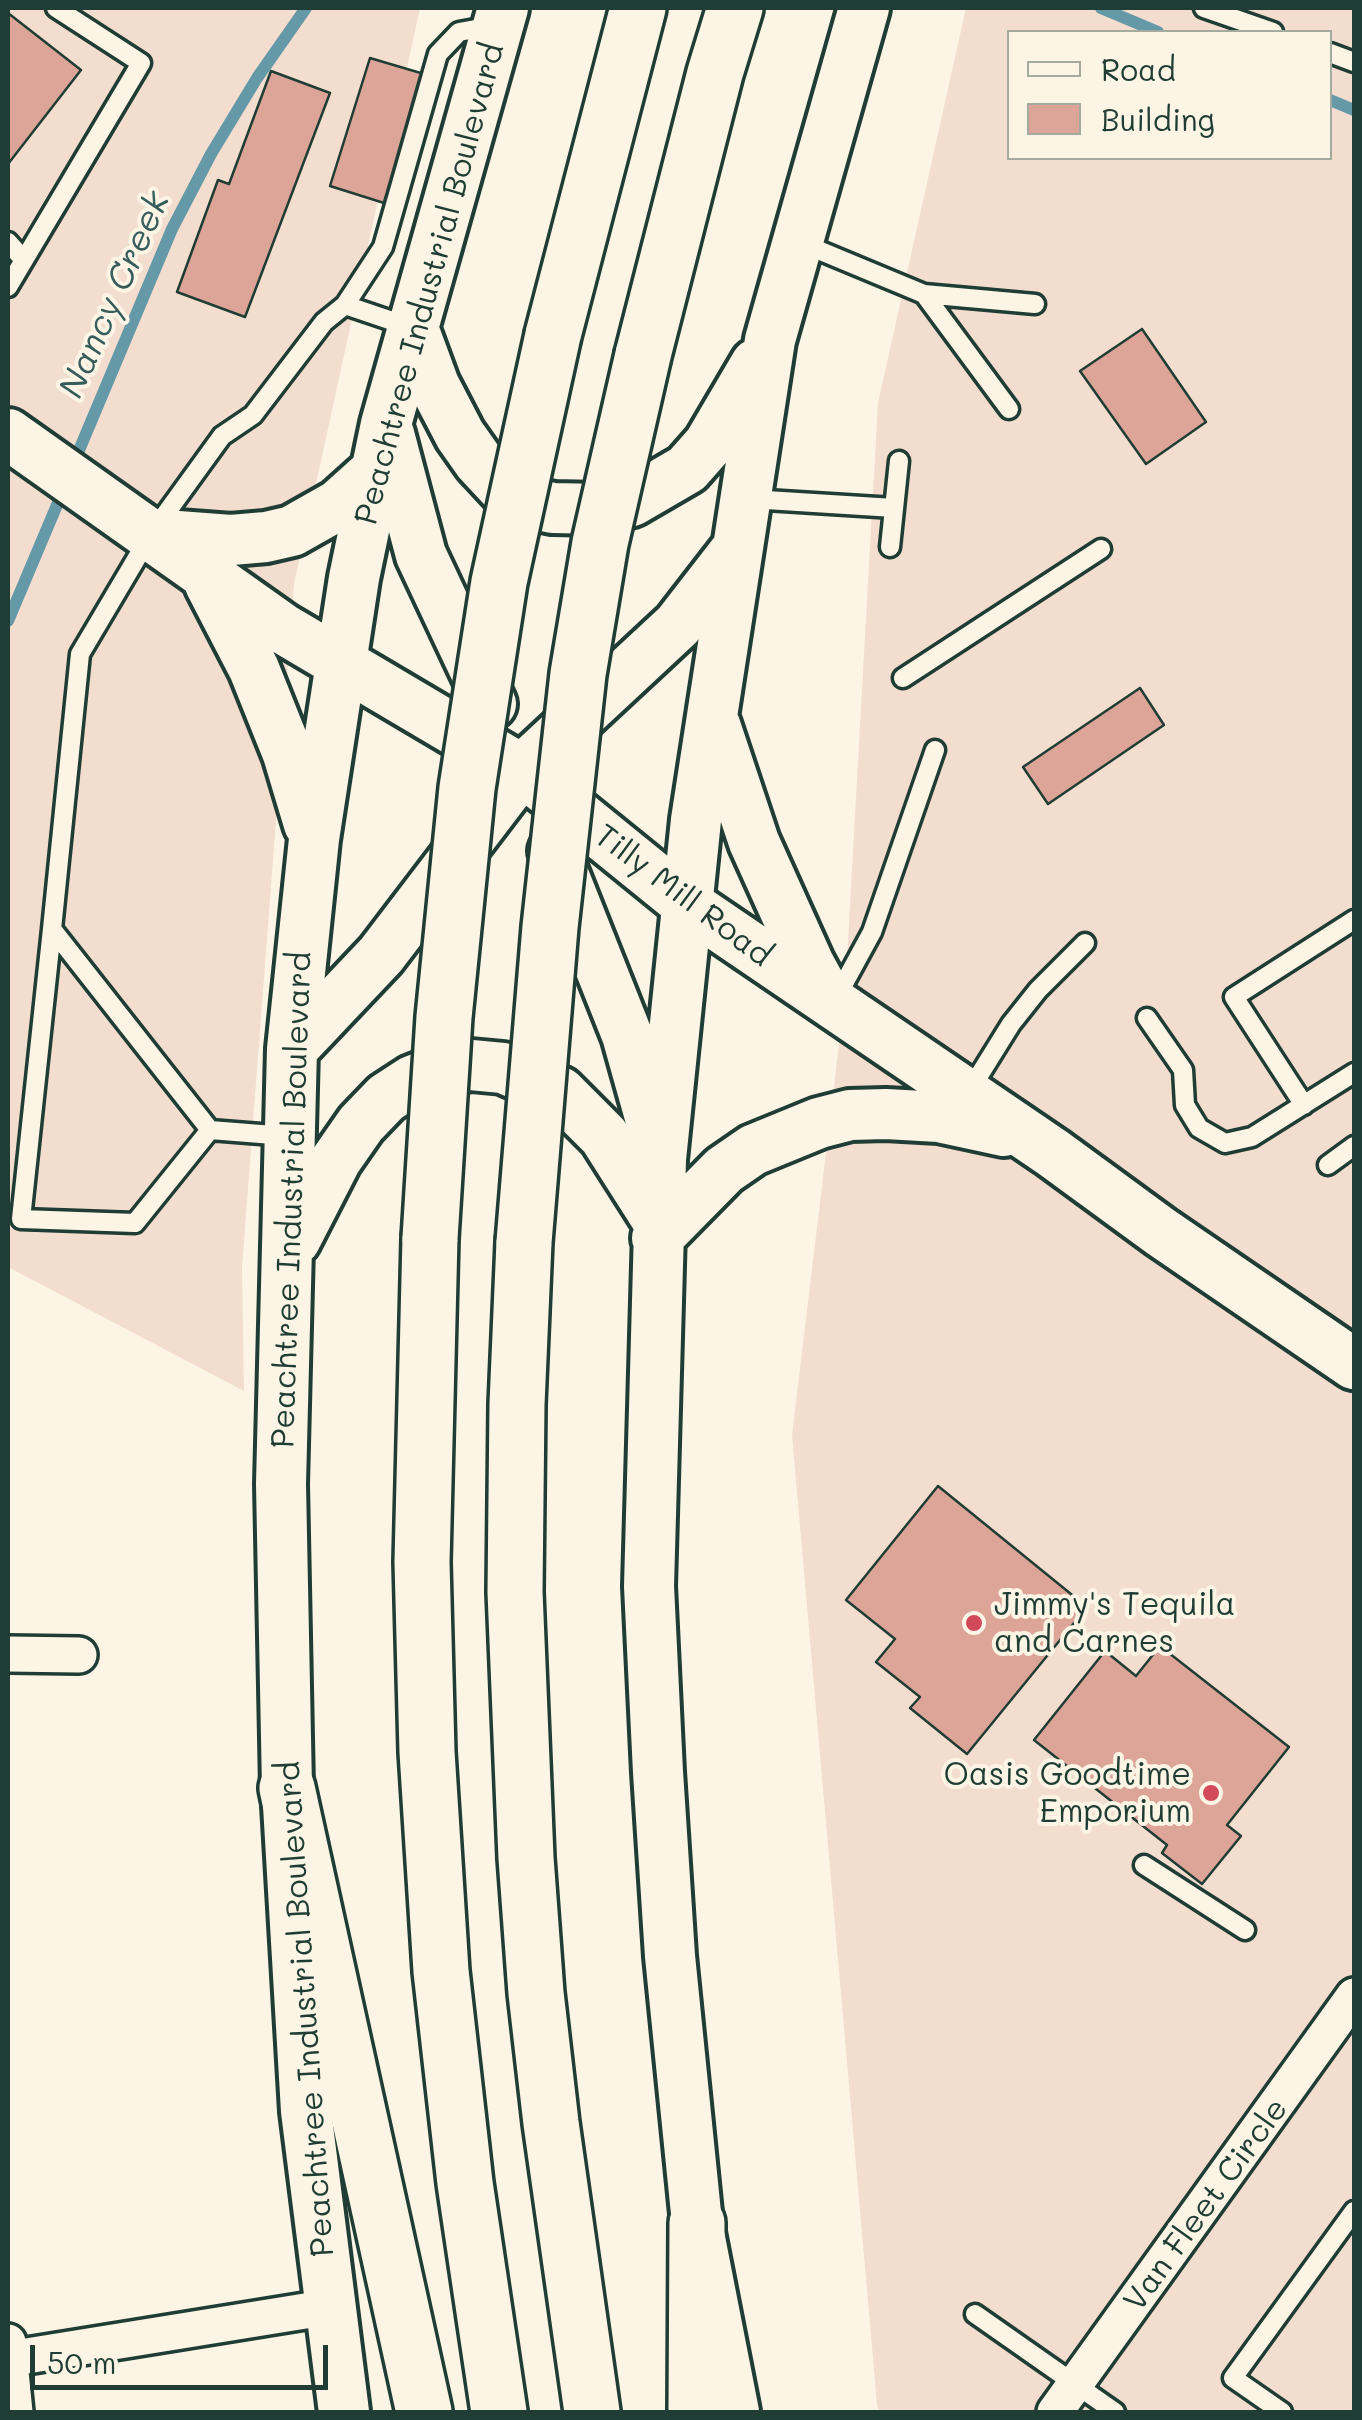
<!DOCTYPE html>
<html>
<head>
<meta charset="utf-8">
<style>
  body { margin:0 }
  #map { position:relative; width:1362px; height:2420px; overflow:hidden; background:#fcf5e5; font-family:Mali,sans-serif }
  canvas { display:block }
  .frame { position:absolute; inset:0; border:10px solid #1f3d34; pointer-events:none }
  .legend { position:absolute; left:1007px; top:30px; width:325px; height:130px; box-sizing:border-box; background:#fcf5e5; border:2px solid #a4ab9e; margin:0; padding:12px 18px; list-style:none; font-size:30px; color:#1f3d34 }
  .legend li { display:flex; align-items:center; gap:20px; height:50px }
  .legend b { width:50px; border:2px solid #a4ab9e }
  .scale { position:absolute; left:30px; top:2345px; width:298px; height:45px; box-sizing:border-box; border:5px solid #1f3d34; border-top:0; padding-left:12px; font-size:30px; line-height:35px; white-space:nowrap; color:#1f3d34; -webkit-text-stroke:8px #fcf5e5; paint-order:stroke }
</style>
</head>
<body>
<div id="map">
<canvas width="1362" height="2420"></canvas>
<div class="frame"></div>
<ul class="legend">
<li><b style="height:12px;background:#fcf5e5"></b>Road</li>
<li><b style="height:28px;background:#dda498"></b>Building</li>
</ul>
<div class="scale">50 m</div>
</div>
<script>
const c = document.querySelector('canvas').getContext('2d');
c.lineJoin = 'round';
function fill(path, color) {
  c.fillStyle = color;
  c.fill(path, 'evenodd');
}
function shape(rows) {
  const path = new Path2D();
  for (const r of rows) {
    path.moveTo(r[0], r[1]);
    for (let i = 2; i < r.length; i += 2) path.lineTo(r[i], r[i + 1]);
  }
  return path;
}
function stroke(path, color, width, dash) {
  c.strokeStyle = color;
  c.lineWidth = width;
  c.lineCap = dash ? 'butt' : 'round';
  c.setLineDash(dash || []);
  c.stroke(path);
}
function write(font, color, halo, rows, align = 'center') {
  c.font = font + ' Mali,sans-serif';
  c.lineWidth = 8;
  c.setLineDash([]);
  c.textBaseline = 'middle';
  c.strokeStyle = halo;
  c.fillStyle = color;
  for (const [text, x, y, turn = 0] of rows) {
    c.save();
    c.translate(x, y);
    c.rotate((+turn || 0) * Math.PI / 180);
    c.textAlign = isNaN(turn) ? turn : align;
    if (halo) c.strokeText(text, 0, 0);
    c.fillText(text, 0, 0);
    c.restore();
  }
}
fill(shape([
  [8,8,420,8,294,584,242,1267,244,1391,8,1267],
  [966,8,1354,8,1354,2412,879,2412,877,2404,792,1435,845,995,878,403],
  [1009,32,1330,32,1330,158,1009,158]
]), '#f3ddce');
stroke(shape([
  [1101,8,1158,32],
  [1330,100,1354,110],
  [72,467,172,229,211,154,257,78,306,8],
  [8,621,65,486]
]), '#6599a8', 12);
const building = shape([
  [8,13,81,70,8,164,8,13],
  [370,58,424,74,384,203,330,186,370,58],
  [271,71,330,93,245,317,177,292,218,180,229,184,271,71],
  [1142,329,1206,422,1146,464,1080,371,1142,329],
  [1140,688,1164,725,1048,804,1023,767,1140,688],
  [938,1486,1087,1607,967,1754,910,1708,920,1697,876,1662,895,1639,846,1600,938,1486],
  [1160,1646,1289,1747,1227,1825,1241,1836,1202,1884,1162,1853,1167,1845,1034,1740,1105,1651,1136,1676,1160,1646]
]);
fill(building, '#dda498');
stroke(building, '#1f3d34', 2.5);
const lane = shape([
  [1204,8,1273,32],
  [1330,53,1354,62],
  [8,242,23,259],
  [799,242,924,294,1035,304],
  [8,287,141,63,56,8],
  [924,294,1009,409],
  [345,305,383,247,438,54,459,32,492,26],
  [750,499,894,508],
  [890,547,899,461],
  [903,678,1101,549],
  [52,929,21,1219,135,1223,210,1130],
  [835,1000,872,932,935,750],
  [1147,1018,1183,1070,1185,1105,1199,1128,1225,1143,1252,1137,1354,1073],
  [970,1090,1011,1024,1038,990,1085,943],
  [1304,1105,1234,997,1354,920],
  [286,1136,210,1130,52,929,80,654,151,534,222,436,253,415,324,322,345,305,410,327],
  [1328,1165,1354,1146],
  [1144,1865,1245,1930],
  [975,2314,1115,2412],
  [1282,2412,1233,2378,1354,2211]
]);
const street = shape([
  [8,1654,79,1655],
  [8,2342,15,2412],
  [8,2359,330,2307],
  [1055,2412,1354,1996]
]);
const secondary = shape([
  [413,328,434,385,460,435,479,462,505,490,529,503,553,508,600,509,632,501,687,469,709,444,756,364],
  [8,434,282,628,522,770,687,904,1053,1153,1161,1232,1354,1364],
  [389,434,421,555,491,704],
  [151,534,231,540,266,537,292,531,338,505,377,470],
  [210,584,254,669,288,754,309,824],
  [715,725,754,842,809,964,827,997],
  [554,851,627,1035,653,1128],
  [292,1049,381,955,522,770,678,625,733,554],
  [657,1238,724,1170,753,1150,819,1123,850,1115,886,1114,939,1117,1004,1131],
  [295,1240,336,1160,361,1124,386,1098,412,1081,437,1071,471,1065,503,1068,560,1092,604,1136,658,1221],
  [344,2412,306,2111,287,1788,281,1484,292,1049,314,839,354,578,386,424,503,8],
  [734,2412,697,2223,670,1956,658,1772,649,1586,661,1159,696,820,770,340,864,8]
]);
const highway = shape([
  [553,335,638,8],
  [643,355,715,73,735,8],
  [430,1238,422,1562,427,1752,441,1971,465,2183,499,2412],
  [524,1242,517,1404,515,1592,526,1858,536,1993,551,2123,592,2412],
  [287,1788,424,2412],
  [696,2412,697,2223]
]);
stroke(lane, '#1f3d34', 25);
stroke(street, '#1f3d34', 42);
stroke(secondary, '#1f3d34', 58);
stroke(highway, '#1f3d34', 62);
stroke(lane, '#fcf5e5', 18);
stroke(street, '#fcf5e5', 35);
stroke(secondary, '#fcf5e5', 50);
stroke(highway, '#fcf5e5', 55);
const highwayBridge = shape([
  [430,1238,444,1017,467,788,499,582,553,335],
  [524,1242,550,927,578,674,600,543,643,355]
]);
stroke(highwayBridge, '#1f3d34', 62, []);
stroke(highwayBridge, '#fcf5e5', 55);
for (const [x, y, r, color] of [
  [974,1623,10,"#d1495b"],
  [1211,1793,10,"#d1495b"]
]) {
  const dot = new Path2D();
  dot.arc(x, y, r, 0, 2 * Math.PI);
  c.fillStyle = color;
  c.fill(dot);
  stroke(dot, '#fcf5e5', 4);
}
write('32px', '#1f3d34', '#fcf5e5', [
  ["Peachtree Industrial Boulevard",430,284,-75],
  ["Tilly Mill Road",683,896,37],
  ["Peachtree Industrial Boulevard",292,1200,-88],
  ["Peachtree Industrial Boulevard",306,2009,-94],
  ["Van Fleet Circle",1206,2205,-54]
]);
write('32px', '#1f3d34', '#fcf5e5', [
  ["Jimmy's Tequila",994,1605],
  ["and Carnes",994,1642],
  ["Oasis Goodtime",1191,1775,"right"],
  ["Emporium",1191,1812,"right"]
], 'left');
write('italic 35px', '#365c5b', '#fcf5e5', [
  ["Nancy Creek",115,295,-66]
]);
</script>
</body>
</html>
